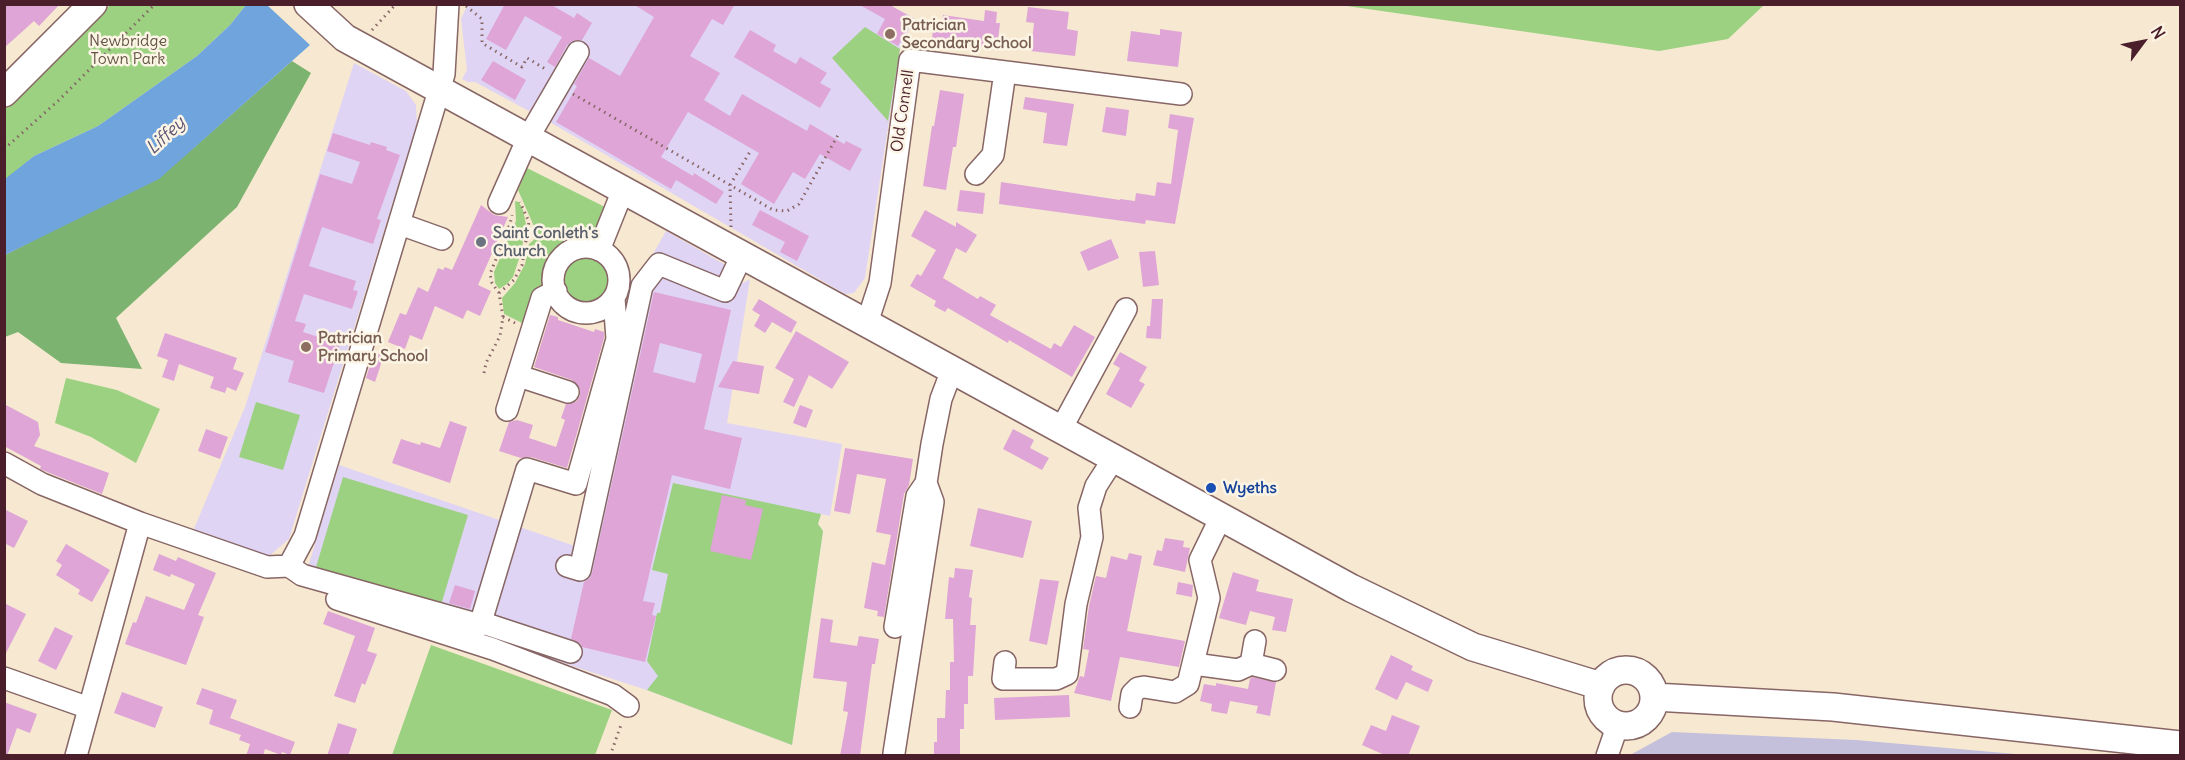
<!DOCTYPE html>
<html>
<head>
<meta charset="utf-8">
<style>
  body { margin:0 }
  #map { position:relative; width:2185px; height:760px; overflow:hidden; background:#f7e9d1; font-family:Delius,sans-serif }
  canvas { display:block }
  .frame { position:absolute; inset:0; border:6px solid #4a1f2b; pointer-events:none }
  .north { position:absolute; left:2113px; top:12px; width:60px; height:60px; -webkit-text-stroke:4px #fcf5e5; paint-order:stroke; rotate:58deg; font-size:16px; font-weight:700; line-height:24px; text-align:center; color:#4a1f2b }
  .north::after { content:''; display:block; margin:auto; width:21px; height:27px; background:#4a1f2b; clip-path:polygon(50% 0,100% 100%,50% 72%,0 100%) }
</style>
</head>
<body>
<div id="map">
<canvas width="2185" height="760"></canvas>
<div class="frame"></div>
<div class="north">N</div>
</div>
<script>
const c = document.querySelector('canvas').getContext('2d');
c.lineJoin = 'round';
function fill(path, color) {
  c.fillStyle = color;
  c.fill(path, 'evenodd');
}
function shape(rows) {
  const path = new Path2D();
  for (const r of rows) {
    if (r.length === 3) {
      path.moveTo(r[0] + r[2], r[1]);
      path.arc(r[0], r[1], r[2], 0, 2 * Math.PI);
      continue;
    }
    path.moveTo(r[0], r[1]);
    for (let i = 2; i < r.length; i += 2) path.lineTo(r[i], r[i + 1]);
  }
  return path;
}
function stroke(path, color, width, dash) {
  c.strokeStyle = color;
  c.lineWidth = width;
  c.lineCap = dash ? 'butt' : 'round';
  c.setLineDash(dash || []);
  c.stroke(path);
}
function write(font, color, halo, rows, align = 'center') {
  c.font = font + ' Delius,sans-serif';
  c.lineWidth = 5;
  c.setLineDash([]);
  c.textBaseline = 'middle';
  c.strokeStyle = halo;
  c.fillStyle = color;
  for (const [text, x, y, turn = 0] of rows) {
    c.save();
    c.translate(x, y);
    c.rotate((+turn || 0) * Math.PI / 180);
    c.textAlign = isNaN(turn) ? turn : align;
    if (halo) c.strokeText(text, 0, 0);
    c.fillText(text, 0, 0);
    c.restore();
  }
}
fill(shape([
  [468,4,894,5,893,7,914,18,900,49,865,278,854,293,845,294,553,124,475,82,468,82,462,79,467,70,461,19],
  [354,63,406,91,416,105,417,124,289,539,268,557,193,531,245,407],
  [666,231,724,264,724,273,743,283,750,279,727,423,842,444,830,516,821,514,818,524,823,531,792,745,647,690,304,580,339,465,575,546,635,286]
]), '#e0d4f4');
fill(shape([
  [1672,732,1856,740,2027,755,1630,755]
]), '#c4c0db');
fill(shape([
  [110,5,246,5,230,25,197,56,98,126,34,156,5,180,5,106],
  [1340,5,1764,5,1728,39,1659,51],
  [865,27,900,49,888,121,832,58],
  [527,168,605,207,606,215,591,242,577,243,565,249,548,263,528,326,504,314,502,298,515,283,525,264,529,244,537,237,536,231,518,190],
  [515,201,519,202,523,210,526,224,520,237,523,241,522,250,513,277,507,284,499,289,495,283,494,272,516,221],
  [589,280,25],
  [66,378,117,390,160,409,136,463,91,437,55,423],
  [256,402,300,415,283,470,239,457],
  [343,477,468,515,441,605,316,567],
  [673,483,821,514,818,524,823,531,792,745,647,690,658,676,647,661,657,613,660,613,668,574,652,570],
  [431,645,612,710,595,755,392,755]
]), '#9cd182');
fill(shape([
  [292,61,311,73,237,207,116,318,142,369,61,363,18,332,5,337,5,255,164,174]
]), '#7db370');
fill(shape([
  [246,5,338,5,310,45,159,179,5,255,5,179,34,156,98,126,197,56,230,25]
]), '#6fa4dc');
fill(shape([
  [341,4,313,47,307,52,310,45,267,5]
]), '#f7e9d1');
fill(shape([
  [4,4,60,4,39,26,34,21,4,48],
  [505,4,550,4,574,18,577,13,592,23,582,40,572,41,567,45,555,67,547,62,562,37,525,16,506,50,486,39],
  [633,4,735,4,723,25,712,19,690,56,720,73,704,100,730,116,742,94,807,131,810,124,844,144,846,141,862,149,850,171,820,154,805,179,793,172,774,204,741,184,759,153,688,112,661,157,693,176,694,173,724,192,716,204,676,180,671,189,556,122,577,86,574,84,589,58,620,76,654,17],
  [858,4,888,4,913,18,898,46,877,34,885,19],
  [1028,7,1069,12,1067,29,1078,31,1075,56,1031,51,1034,23,1026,22],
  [985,10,997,12,996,23,1000,23,997,49,960,44,960,41,932,38,934,23,942,24,943,15,984,21],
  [1160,29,1182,32,1178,67,1127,61,1131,31,1160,35],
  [750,30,776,45,773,51,796,64,800,57,827,73,820,83,831,89,820,108,734,57],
  [493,61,526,80,515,100,481,80],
  [940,90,964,94,956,147,953,147,946,190,923,186,932,126,934,126],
  [1025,97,1074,104,1067,146,1043,143,1047,113,1023,109],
  [1106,107,1129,110,1126,136,1102,132],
  [1170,114,1194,118,1175,224,1146,220,1145,224,999,204,1001,182,1120,200,1120,199,1135,201,1136,193,1155,196,1157,182,1171,184,1178,130,1168,128],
  [333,133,370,145,371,142,387,147,386,150,400,155,377,219,381,220,373,244,322,227,309,266,356,281,353,290,358,291,352,309,304,294,295,321,306,324,303,332,340,344,324,393,288,382,294,361,265,352,320,174,352,184,360,162,327,151],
  [960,190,985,193,983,214,957,211],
  [481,205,494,215,508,217,478,285,491,291,480,316,467,310,463,319,435,306,422,340,410,335,405,349,388,342,400,313,406,315,418,287,428,292,438,268,443,270,445,267,452,270],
  [760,210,809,236,797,261,780,252,785,242,752,225],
  [925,210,956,227,956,222,977,235,966,253,956,248,943,278,978,299,980,296,996,305,990,315,1051,349,1054,343,1061,347,1074,325,1095,337,1072,377,1009,340,1008,343,948,308,945,312,934,306,936,301,910,286,917,274,921,276,936,250,911,236],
  [1111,239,1119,258,1088,271,1080,252],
  [1155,251,1159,285,1143,287,1139,252],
  [654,292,731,310,704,429,742,438,730,489,672,475,643,601,655,603,652,615,656,616,645,662,582,647,580,643,571,639,584,582,590,578,592,573],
  [660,343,702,354,695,383,653,372],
  [759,299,797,322,791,333,772,322,765,333,754,326,760,315,752,310],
  [1152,299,1163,299,1161,339,1146,338,1147,326,1150,326],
  [550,315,558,317,558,320,594,332,595,329,604,332,604,338,567,468,531,457,521,458,499,451,509,422,517,420,533,425,529,438,556,447,565,420,561,418,566,404,576,402,580,396,580,389,572,380,534,367],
  [796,331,849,362,832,389,809,375,794,407,783,402,794,379,775,368],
  [165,333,237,358,233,369,244,373,236,391,227,387,225,393,210,388,214,377,179,364,174,381,162,377,168,360,157,356],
  [374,352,384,355,375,382,366,378],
  [1120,352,1147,367,1139,381,1145,384,1131,408,1106,394,1120,368,1113,364],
  [733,361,764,366,759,394,718,387],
  [4,404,38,422,40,435,34,446,109,473,102,494,47,472,40,469,41,466,4,446],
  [800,405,813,410,806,428,793,423],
  [450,421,467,427,450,483,392,463,401,439,420,445,421,442,440,448],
  [206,429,228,437,220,459,198,451],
  [1013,429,1034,440,1030,448,1049,458,1042,470,1003,449],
  [845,448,913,459,909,485,904,494,884,617,877,616,878,611,864,608,872,562,885,565,891,535,876,532,886,479,857,474,850,514,834,511],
  [722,495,746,500,745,505,763,509,751,560,710,551],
  [978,508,1032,521,1023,558,970,546],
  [4,509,28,521,14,548,4,543],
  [1165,538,1184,541,1183,547,1190,548,1185,572,1153,565,1157,550,1162,551],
  [66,544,110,570,92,602,78,594,80,590,56,575,62,565,56,561],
  [1129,553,1142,556,1127,631,1185,641,1179,667,1120,657,1111,701,1074,693,1080,676,1084,677,1089,650,1083,649,1089,606,1096,576,1106,578,1111,556,1127,560],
  [159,554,176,561,178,557,216,573,198,615,204,617,186,665,125,644,133,622,136,623,146,596,184,610,195,584,171,574,170,577,153,570],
  [955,568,973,570,969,597,972,598,970,625,976,625,973,676,968,676,968,704,964,704,964,729,960,729,960,755,934,755,934,742,937,742,937,718,945,718,946,690,950,690,950,662,954,662,953,619,945,619,949,577,954,578],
  [1233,572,1259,580,1256,591,1293,599,1286,632,1272,630,1275,617,1250,611,1246,625,1219,618],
  [1040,579,1059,581,1047,645,1029,641],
  [1178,582,1193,585,1192,597,1176,594],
  [455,585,475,591,470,609,449,603],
  [4,603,26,614,4,657],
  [328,611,375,628,367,651,377,654,365,685,362,683,355,703,334,696,355,636,323,624],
  [821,618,833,620,830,642,857,646,859,636,879,639,875,664,872,664,860,756,840,756,848,712,843,711,847,682,813,678],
  [55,627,73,636,56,670,38,661],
  [1391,655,1413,666,1411,670,1433,680,1428,692,1406,682,1397,700,1375,689],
  [1252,677,1276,682,1270,716,1256,713,1258,706,1230,701,1227,714,1211,711,1212,704,1200,701,1204,684,1216,686,1216,683,1248,689,1250,679],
  [202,688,237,700,230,718,295,742,290,755,282,752,281,755,265,749,263,756,246,756,250,744,239,740,241,735,209,724,213,710,196,704],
  [122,692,163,707,155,728,114,713],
  [1069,695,1070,717,995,720,994,698],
  [4,702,37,714,30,733,17,728,7,756,4,756],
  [1392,715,1420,726,1408,756,1387,756,1362,745,1371,725,1386,731],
  [338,723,357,729,348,756,327,756]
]), '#dea5d6');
const minor = shape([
  [976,174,993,155,1005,72],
  [499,203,528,138,578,52],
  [400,224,442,239],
  [586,280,33],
  [599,250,623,190],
  [867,323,880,283,910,60,1181,94],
  [519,376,568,392],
  [507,410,542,298,556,291],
  [1061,429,1126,309],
  [4,463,42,484,140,523,267,567,289,566,305,536,444,74,448,4],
  [289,566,302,575,480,625,527,469,576,484,617,339,614,298],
  [567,566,580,570,642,286,659,264,725,291,742,255],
  [337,599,493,649,613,695,628,706],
  [480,625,486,624,571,652],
  [895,627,917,496,926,483],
  [1005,662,1003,679,1056,679,1067,674,1076,604,1092,537,1089,508,1096,486,1114,458],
  [1194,664,1238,670,1251,664,1275,670],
  [1251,664,1255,641],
  [4,678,89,708],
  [1130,707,1132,694,1138,688,1144,687,1175,692,1188,684,1209,598,1200,560,1221,517],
  [894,753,933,502,926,483,932,444,941,399,952,370],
  [76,756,140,523],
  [1607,756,1618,724]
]);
const major = shape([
  [308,4,345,38,1351,588,1473,647,1601,686],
  [4,93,93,4],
  [1626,698,28],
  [1654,697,1833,707,2180,745]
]);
stroke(minor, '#876665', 24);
stroke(major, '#876665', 30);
stroke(shape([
  [466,6,482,19,482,43,522,67,527,58,547,70],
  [372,30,396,4],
  [573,94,773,210,787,211,799,204,838,135],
  [4,149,59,100,155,4],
  [731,227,730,185,751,150],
  [499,293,514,280,522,265,529,222,520,202],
  [503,317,515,323],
  [484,373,486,363,500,336,503,317,499,293,492,283,490,274,510,224,512,215],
  [610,756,622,722]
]), '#876665', 3, [1.5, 4.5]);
stroke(minor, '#fff', 21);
stroke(major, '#fff', 27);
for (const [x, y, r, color] of [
  [890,34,6,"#8d6e63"],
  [481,242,6,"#6b7280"],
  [306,347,6,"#8d6e63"],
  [1211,488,6,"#1a4fb4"]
]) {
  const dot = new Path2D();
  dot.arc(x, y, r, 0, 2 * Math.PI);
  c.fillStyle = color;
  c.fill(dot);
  stroke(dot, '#fcf5e5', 2);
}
write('bold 16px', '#785e54', '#fcf5e5', [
  ["Patrician",902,25],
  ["Secondary School",902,43],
  ["Patrician",318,338],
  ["Primary School",318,356]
], 'left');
write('16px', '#635445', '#fcf5e5', [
  ["Newbridge",128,41],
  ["Town Park",128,59]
]);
write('16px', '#4a1f2b', '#fcf5e5', [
  ["Old Connell",903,111,-82]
]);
write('bold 16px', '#5b616d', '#fcf5e5', [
  ["Saint Conleth's",493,233],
  ["Church",493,251]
], 'left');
write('bold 16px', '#164399', '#fcf5e5', [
  ["Wyeths",1223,488]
], 'left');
write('italic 18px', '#595472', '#fcf5e5', [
  ["Liffey",166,136,-43]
]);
</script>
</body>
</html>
